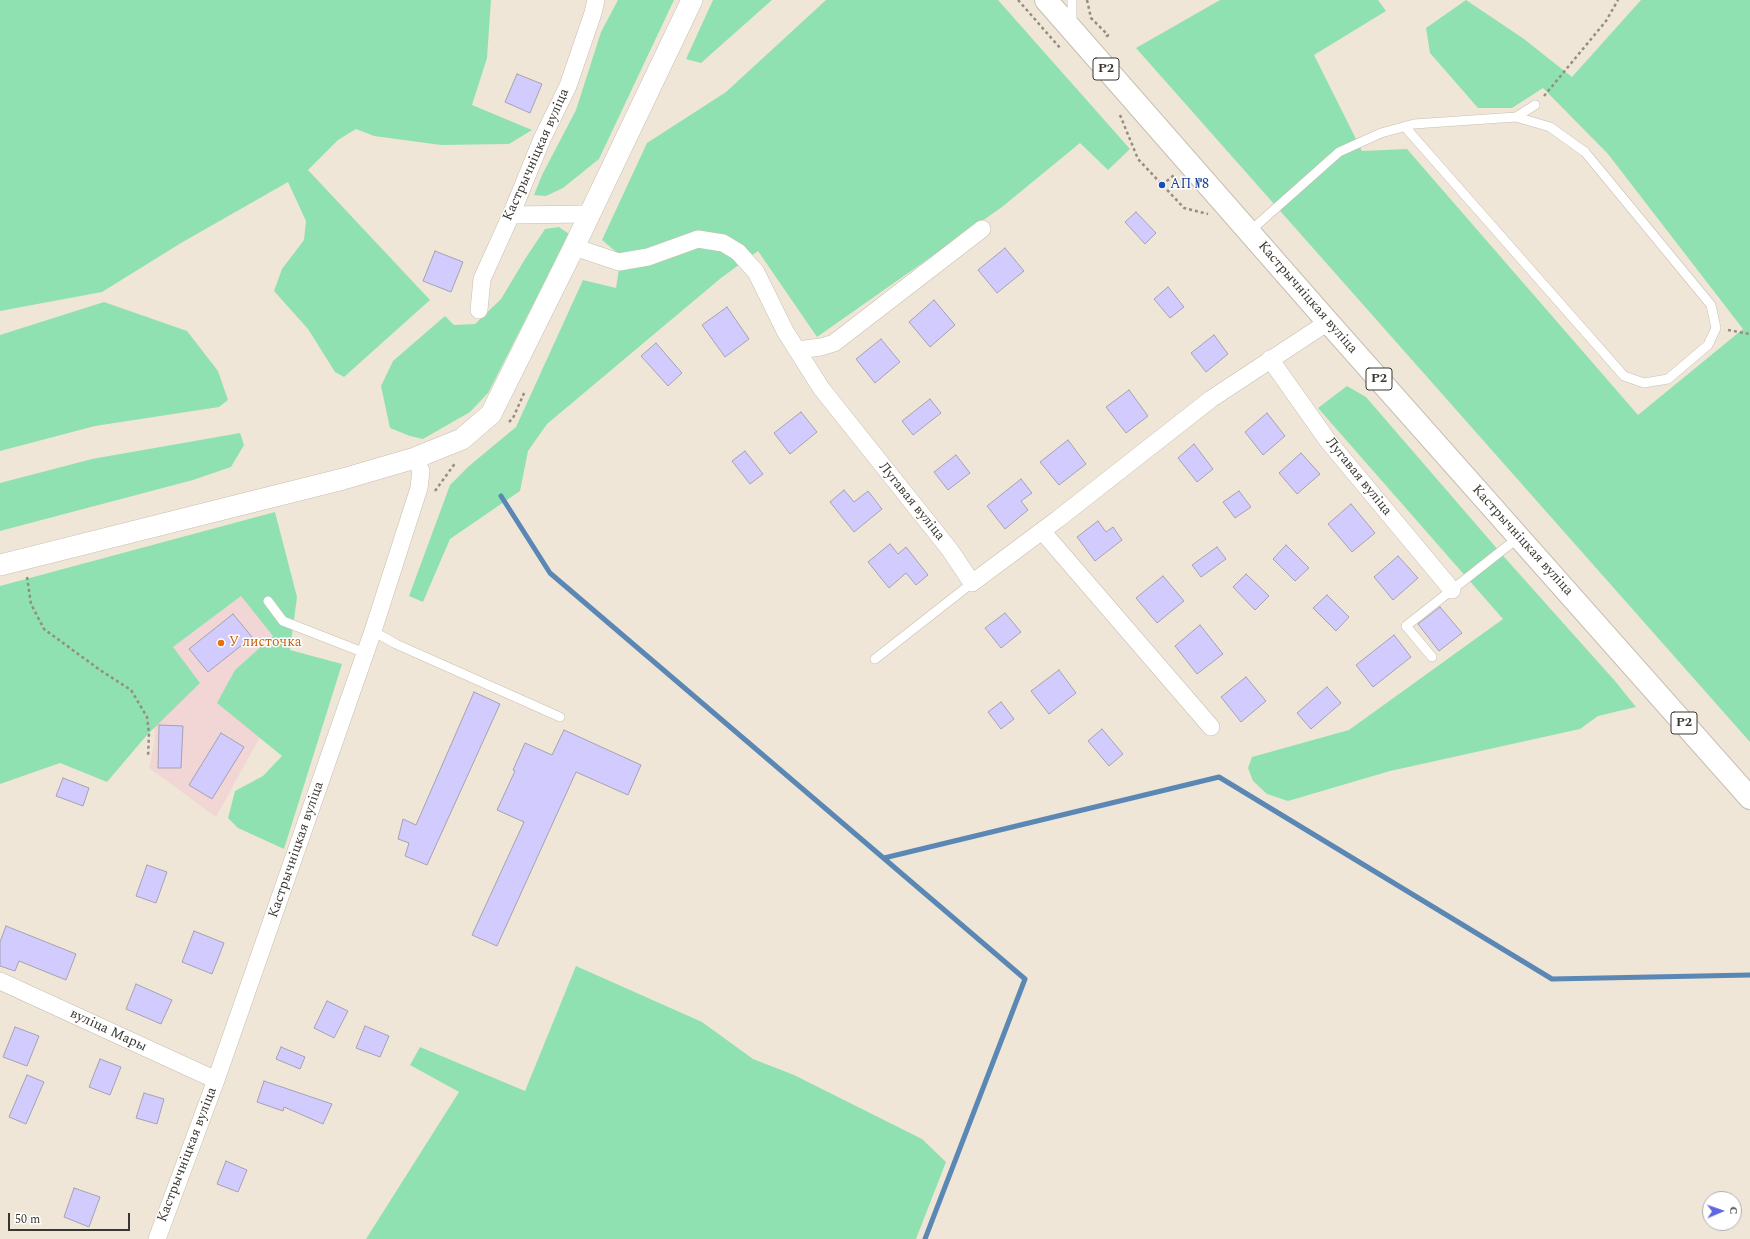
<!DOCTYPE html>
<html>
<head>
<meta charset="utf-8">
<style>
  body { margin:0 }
  #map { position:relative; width:1750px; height:1239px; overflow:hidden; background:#f0e6d7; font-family:Spectral,serif }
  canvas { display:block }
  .north { position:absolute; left:1702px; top:1191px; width:40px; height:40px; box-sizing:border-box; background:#fff; border:1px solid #b0afac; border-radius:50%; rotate:88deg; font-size:11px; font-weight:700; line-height:16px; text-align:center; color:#393630 }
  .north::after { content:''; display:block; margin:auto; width:14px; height:18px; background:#6067df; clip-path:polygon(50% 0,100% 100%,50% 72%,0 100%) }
  .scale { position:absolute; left:8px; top:1213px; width:122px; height:18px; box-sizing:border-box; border:2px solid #393630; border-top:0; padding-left:5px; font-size:12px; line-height:14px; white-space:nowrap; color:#393630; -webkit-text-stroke:3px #fff; paint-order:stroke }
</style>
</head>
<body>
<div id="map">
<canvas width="1750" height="1239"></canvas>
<div class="north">С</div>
<div class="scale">50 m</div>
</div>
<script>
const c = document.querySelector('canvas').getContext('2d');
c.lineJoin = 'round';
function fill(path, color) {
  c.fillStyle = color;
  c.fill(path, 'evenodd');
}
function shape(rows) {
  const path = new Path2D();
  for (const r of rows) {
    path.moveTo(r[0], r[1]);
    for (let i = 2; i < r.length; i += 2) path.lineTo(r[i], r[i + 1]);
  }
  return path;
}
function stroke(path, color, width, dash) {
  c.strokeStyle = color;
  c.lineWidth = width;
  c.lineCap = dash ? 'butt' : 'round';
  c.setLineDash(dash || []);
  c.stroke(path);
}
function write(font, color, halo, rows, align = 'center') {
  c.font = font + ' Spectral,serif';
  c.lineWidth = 3;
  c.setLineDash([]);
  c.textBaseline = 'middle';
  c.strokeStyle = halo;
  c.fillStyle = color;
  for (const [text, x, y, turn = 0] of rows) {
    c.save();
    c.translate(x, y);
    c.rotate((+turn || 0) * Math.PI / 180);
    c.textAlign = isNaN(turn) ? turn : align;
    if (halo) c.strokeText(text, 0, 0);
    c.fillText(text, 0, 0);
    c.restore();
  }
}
fill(shape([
  [244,579,290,650,289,684,216,817,149,768,155,739,153,713,123,666]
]), '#f1d6d5');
fill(shape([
  [0,0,491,0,487,58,472,105,532,130,509,144,441,145,374,136,356,129,338,140,308,170,430,300,344,377,335,372,308,329,274,291,282,269,304,240,306,221,288,182,181,243,102,292,0,311],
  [618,0,674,0,599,159,563,188,546,196,534,195,542,175,576,110,601,32],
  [713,0,772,0,701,63,686,59],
  [826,0,998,0,1130,149,1108,170,1080,143,1002,207,817,337,758,251,721,278,547,424,528,451,520,491,450,539,423,602,409,596,450,485,469,466,516,427,583,280,616,288,621,256,602,240,647,143,726,92],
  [1220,0,1378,0,1386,11,1314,55,1362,151,1407,149,1638,415,1743,329,1608,154,1543,88,1512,108,1478,108,1430,53,1426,28,1466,0,1524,39,1572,77,1641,0,1750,0,1750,742,1136,48],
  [559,227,569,234,488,393,470,412,423,439,410,436,390,428,381,386,393,361,445,316,454,325,475,324,501,299,525,259,545,229],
  [104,302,187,331,218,371,228,400,219,407,95,426,0,451,0,335],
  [1347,386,1366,397,1506,559,1615,681,1636,707,1598,716,1580,729,1390,771,1288,801,1267,794,1253,781,1248,768,1252,757,1349,730,1503,619,1318,408],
  [240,433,244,445,231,467,193,480,0,531,0,483,92,459],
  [275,512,297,597,290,650,342,664,284,849,238,828,228,818,235,791,263,776,282,756,217,703,235,670,273,636,241,596,173,647,200,683,147,735,107,782,60,763,0,784,0,586],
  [576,966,702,1022,753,1059,794,1075,922,1139,946,1162,916,1239,366,1239,459,1092,410,1065,420,1047,525,1091]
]), '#90e1b2');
stroke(shape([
  [501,496,550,573,1025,979,925,1239],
  [884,858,1219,777,1552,979,1750,975]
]), '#5b87b4', 5);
const building = shape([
  [517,74,542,84,530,113,505,102,517,74],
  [1136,212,1156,233,1145,244,1125,222,1136,212],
  [1005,248,1024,271,997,293,978,270,1005,248],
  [435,251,463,262,451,292,423,281,435,251],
  [1168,287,1184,307,1170,318,1154,299,1168,287],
  [934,300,955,325,930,347,909,322,934,300],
  [727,307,749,339,725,357,702,325,727,307],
  [1214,335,1228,354,1206,372,1191,353,1214,335],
  [881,339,900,362,875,383,856,359,881,339],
  [656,343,682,373,668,386,641,356,656,343],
  [1129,390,1148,416,1126,433,1106,407,1129,390],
  [930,399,941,413,913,435,902,421,930,399],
  [801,412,817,432,790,454,774,433,801,412],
  [1267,413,1285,436,1263,455,1245,432,1267,413],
  [1068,440,1086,464,1059,485,1040,462,1068,440],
  [1194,444,1213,469,1197,482,1178,458,1194,444],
  [745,451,763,474,750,484,732,461,745,451],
  [1301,453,1320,474,1297,494,1279,473,1301,453],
  [956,455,970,473,948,490,934,472,956,455],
  [1021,479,1032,493,1021,501,1028,510,1005,529,987,506,1021,479],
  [844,490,854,502,868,491,882,509,854,532,830,502,844,490],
  [1239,491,1251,507,1235,518,1223,502,1239,491],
  [1351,504,1375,533,1352,552,1328,524,1351,504],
  [1098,521,1106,532,1113,527,1122,540,1095,561,1077,537,1098,521],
  [890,544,898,554,906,547,928,575,916,585,906,573,889,588,868,562,890,544],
  [1286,545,1309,568,1295,581,1273,559,1286,545],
  [1217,547,1226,559,1201,577,1192,565,1217,547],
  [1398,556,1418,578,1393,600,1374,577,1398,556],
  [1246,574,1269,596,1255,610,1233,587,1246,574],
  [1163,576,1184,601,1157,623,1136,598,1163,576],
  [1327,595,1349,617,1336,631,1313,608,1327,595],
  [1440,607,1462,633,1439,651,1418,624,1440,607],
  [1005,613,1021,632,1001,648,985,628,1005,613],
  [233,614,252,637,208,672,189,649,233,614],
  [1200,625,1223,654,1197,674,1175,646,1200,625],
  [1394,635,1411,657,1373,687,1356,665,1394,635],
  [1059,670,1076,693,1049,714,1031,691,1059,670],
  [1246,677,1266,701,1241,722,1221,697,1246,677],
  [1327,687,1341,703,1311,729,1297,713,1327,687],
  [474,692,500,704,427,865,405,856,409,843,398,839,403,819,416,825,474,692],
  [1001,702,1014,719,1001,729,988,712,1001,702],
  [159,725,183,726,181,768,158,768,159,725],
  [1102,729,1123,754,1109,766,1088,741,1102,729],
  [564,730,641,765,628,795,576,772,497,946,472,935,524,822,497,810,515,771,513,770,525,743,552,755,564,730],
  [221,733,244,747,212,799,189,785,221,733],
  [63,778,89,788,83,806,56,796,63,778],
  [147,865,167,872,156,903,136,896,147,865],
  [6,926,76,954,66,980,19,961,15,971,0,966,0,942,6,926],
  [194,931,224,943,212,974,182,962,194,931],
  [136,984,172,1000,161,1024,126,1009,136,984],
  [327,1001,348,1011,334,1038,314,1028,327,1001],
  [365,1026,389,1036,380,1057,356,1048,365,1026],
  [15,1027,39,1036,27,1066,3,1057,15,1027],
  [281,1047,305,1057,300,1069,276,1059,281,1047],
  [100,1059,121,1067,110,1095,89,1087,100,1059],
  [27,1075,44,1082,26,1124,9,1117,27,1075],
  [264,1081,332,1104,323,1124,284,1107,283,1111,257,1102,264,1081],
  [144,1093,164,1099,157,1124,136,1118,144,1093],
  [226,1161,247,1170,238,1192,217,1184,226,1161],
  [74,1188,100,1197,89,1227,64,1217,74,1188]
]);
fill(building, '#d2cbfe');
stroke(building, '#a4a2b1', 1);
const service = shape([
  [1072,24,1072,0],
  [1405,127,1624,376,1644,383,1668,379,1708,345,1716,328,1711,305,1585,152,1550,127,1516,117],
  [1249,232,1339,152,1381,133,1414,124,1516,117,1535,105],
  [268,601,283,621,365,653],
  [373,631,396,644,560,717],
  [1432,657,1406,626,1519,537],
  [875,659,972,583]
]);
const minor = shape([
  [511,215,589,214],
  [574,247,619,262,648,257,698,239,723,243,738,252,756,272,785,331,821,388,950,550,972,583,1058,519,1211,399,1328,322],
  [479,310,482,279,511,215,542,139,568,86,593,13,596,0],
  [797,350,821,347,834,343,982,229],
  [1270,359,1328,441,1452,590],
  [1042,531,1211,727],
  [0,981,216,1080],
  [157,1239,216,1080,373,631,419,488,421,471,415,458]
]);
const tertiary = shape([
  [0,565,343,479,415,458,462,439,491,414,574,247,692,0]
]);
const primary = shape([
  [1046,0,1328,322,1750,798]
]);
stroke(service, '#c7beb0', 10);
stroke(minor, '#c7beb0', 18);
stroke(tertiary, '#c7beb0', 22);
stroke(primary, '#c7beb0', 24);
stroke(shape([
  [1018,0,1061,49],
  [1087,0,1091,18,1108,35,1105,38],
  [1544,96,1606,21,1618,0],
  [1120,115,1138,159,1184,208,1208,214],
  [1162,185,1174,175],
  [1728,330,1750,334],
  [509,422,513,418,525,391],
  [435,491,456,462],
  [27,577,31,604,44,629,100,670,131,690,147,717,149,733,148,757]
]), '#948d83', 2.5, [3, 3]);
stroke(service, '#fff', 9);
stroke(minor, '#fff', 17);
stroke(tertiary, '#fff', 21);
stroke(primary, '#fff', 22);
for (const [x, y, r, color] of [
  [1162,185,4,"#1a4fb4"],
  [221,643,4,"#e8710a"]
]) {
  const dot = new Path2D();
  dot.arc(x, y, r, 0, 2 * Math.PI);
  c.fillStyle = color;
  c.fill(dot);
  stroke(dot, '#fff', 1.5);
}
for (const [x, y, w] of [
  [1106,69,26],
  [1379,379,26],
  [1684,723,26]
]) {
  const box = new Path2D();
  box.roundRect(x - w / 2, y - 11, w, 22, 3);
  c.fillStyle = '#fff';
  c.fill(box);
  stroke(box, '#393630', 1);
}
write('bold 13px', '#393630', null, [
  ["Р2",1106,69],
  ["Р2",1379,379],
  ["Р2",1684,723]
]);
write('14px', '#393630', '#fff', [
  ["Кастрычніцкая вуліца",537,155,-66],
  ["Кастрычніцкая вуліца",1307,298,49],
  ["Лугавая вуліца",1358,477,51],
  ["Лугавая вуліца",911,502,51],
  ["Кастрычніцкая вуліца",1522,541,48],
  ["Кастрычніцкая вуліца",297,850,-71],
  ["вуліца Мары",108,1031,25],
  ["Кастрычніцкая вуліца",188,1155,-69]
]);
write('14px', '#164399', '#fff', [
  ["АП №8",1170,185]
], 'left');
write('14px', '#c56008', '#fff', [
  ["У листочка",229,643]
], 'left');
</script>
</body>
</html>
